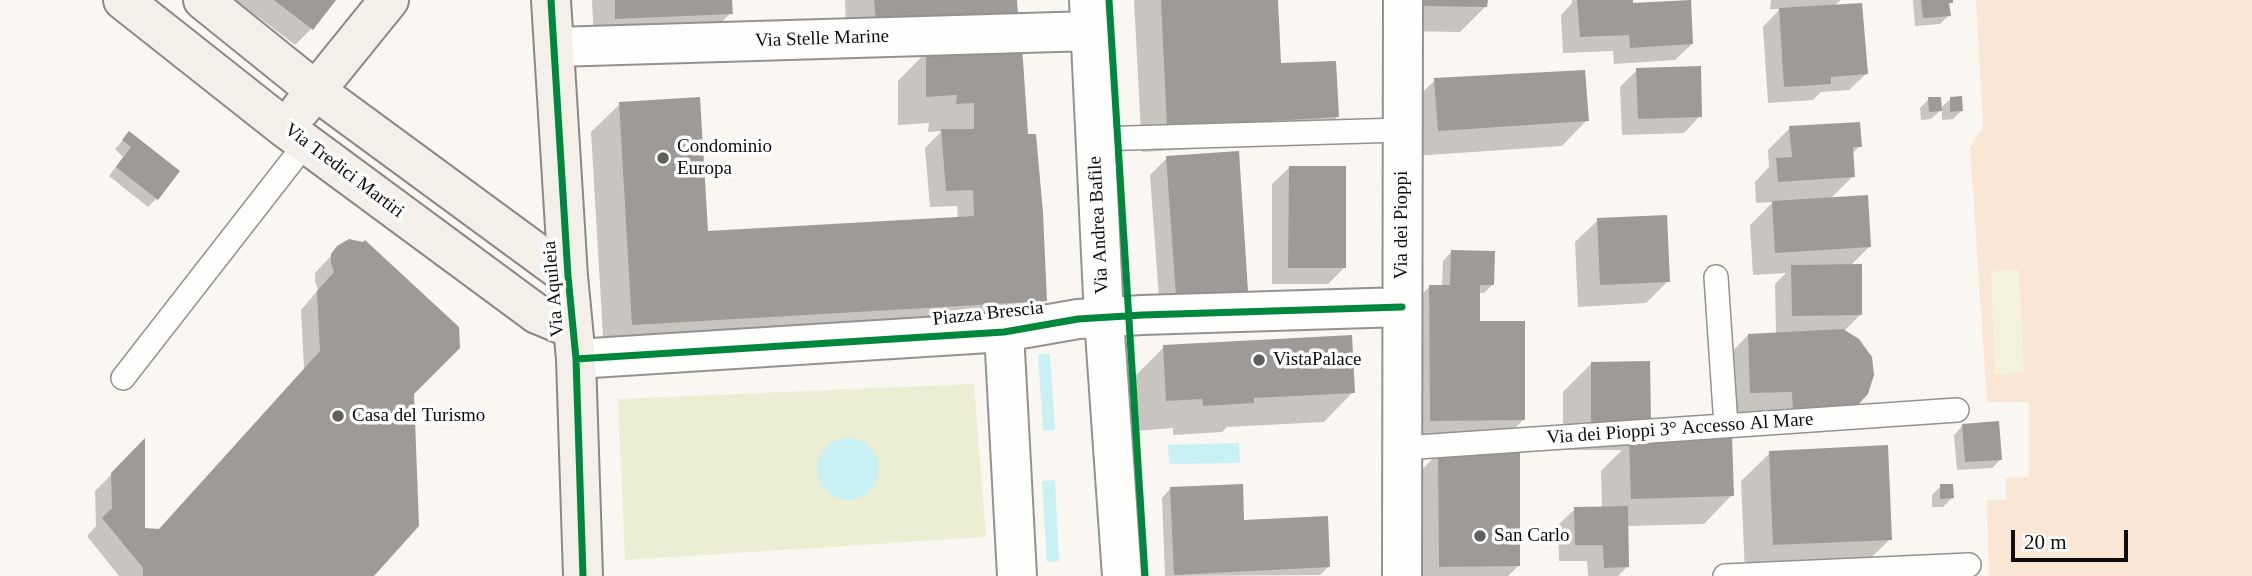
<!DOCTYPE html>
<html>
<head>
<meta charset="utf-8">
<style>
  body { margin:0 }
  #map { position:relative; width:2252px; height:576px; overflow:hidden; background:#faf6f1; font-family:Georgia,serif }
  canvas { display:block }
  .scale { position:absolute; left:2011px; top:530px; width:117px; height:32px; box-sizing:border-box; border:4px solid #0d0d0d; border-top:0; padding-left:9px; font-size:21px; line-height:24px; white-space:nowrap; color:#0d0d0d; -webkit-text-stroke:5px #fff; paint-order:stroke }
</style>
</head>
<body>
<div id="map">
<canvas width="2252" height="576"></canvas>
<div class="scale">20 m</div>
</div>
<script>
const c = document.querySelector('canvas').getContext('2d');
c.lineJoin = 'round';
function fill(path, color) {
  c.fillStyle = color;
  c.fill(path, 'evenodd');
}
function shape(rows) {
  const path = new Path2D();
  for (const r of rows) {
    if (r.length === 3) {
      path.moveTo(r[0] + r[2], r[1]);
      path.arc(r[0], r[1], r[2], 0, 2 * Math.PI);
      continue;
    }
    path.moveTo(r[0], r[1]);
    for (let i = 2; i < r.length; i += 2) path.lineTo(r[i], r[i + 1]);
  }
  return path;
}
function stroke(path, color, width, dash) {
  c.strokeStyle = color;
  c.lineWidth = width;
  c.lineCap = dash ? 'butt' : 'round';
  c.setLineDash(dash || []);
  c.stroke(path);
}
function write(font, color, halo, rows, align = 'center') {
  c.font = font + ' Georgia,serif';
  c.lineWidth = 7;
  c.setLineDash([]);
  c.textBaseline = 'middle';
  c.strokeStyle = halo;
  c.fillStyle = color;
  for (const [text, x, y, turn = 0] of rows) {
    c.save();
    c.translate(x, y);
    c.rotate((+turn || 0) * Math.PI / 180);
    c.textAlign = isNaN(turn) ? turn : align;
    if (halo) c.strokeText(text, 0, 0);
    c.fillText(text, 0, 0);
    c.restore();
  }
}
fill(shape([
  [974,384,986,537,625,560,618,399]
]), '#ebeed2');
fill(shape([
  [1976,0,2252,0,2252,576,1989,576,1987,500,2006,500,2005,478,2029,477,2029,402,1987,402,1970,148,1983,127]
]), '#f9e6d4');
fill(shape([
  [2019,269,2024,372,1995,374,1991,271]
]), '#f3f2dc');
fill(shape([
  [1038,354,1050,354,1055,430,1043,431],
  [848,469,31],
  [1239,443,1240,463,1169,464,1168,445],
  [1055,480,1059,561,1047,562,1042,481]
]), '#c9f1f3');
fill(shape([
  [236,0,333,0,311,29,295,45],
  [592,0,730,0,731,13,708,35,594,40],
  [845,0,1015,0,847,49],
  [1134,0,1276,0,1280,65,1337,117,1312,142,1142,152],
  [1399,0,1486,0,1486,6,1460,32,1399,31],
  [1572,0,1633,0,1631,5,1692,44,1675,60,1614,64,1613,51,1563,53,1561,15,1572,3],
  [1771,0,1841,0,1834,6,1866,74,1849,90,1821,92,1813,100,1768,103,1763,27,1780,9,1770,9],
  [1913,0,1951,0,1948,6,1949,15,1940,24,1915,26],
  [926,52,1026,136,1045,300,1017,329,604,353,591,132,620,104,707,233,958,220,957,206,930,207,925,148,942,131,928,132,929,123,898,125,898,81],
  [1637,70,1700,116,1684,133,1622,135,1620,87],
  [1435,80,1587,120,1562,146,1413,156,1409,106],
  [1929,99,1940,109,1950,99,1961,111,1953,119,1942,120,1942,109,1931,119,1921,120,1920,108],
  [1790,128,1860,146,1852,154,1853,176,1830,199,1869,247,1850,266,1861,314,1843,332,1867,394,1830,431,1771,434,1728,415,1726,358,1748,335,1776,334,1775,284,1786,273,1753,275,1750,225,1773,202,1756,203,1755,182,1769,167,1768,150],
  [129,133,157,198,148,207,109,176,123,157,115,149],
  [1167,158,1246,290,1229,307,1160,312,1150,175],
  [1289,168,1344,268,1328,284,1272,284,1272,184],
  [1598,220,1668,281,1646,303,1578,307,1575,242],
  [343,243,412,393,372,576,119,576,87,536,96,526,95,491,143,443,144,529,158,531,304,369,301,310,318,290,315,281,315,273],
  [1451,252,1493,284,1484,293,1478,293,1479,323,1523,420,1507,436,1413,437,1413,304,1429,287,1442,287,1443,261],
  [1164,347,1353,392,1324,422,1227,427,1222,432,1173,435,1173,428,1137,431,1134,377],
  [1592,363,1649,421,1732,495,1704,524,1627,526,1628,566,1618,576,1588,576,1587,561,1559,561,1558,525,1575,509,1602,508,1601,471,1622,450,1563,450,1563,392],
  [1962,426,2001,459,1992,468,1957,470,1954,435],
  [1438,453,1518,566,1508,576,1411,576,1416,476],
  [1770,453,1890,539,1861,568,1745,573,1741,481],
  [1941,486,1952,498,1943,507,1932,507,1932,495],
  [1170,489,1242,522,1328,567,1320,575,1165,576,1162,498]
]), '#0003');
fill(shape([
  [274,0,336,0,313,30],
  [615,0,732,0,733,14,615,19],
  [874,0,1017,0,1018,14,876,22],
  [1161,0,1278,0,1281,63,1336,61,1339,117,1167,127],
  [1424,0,1488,0,1487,7,1424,6],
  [1577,0,1633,0,1633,3,1691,0,1693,44,1630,48,1629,35,1580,37],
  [1921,0,1953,0,1953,3,1949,3,1951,16,1923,18],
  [1862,3,1868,74,1831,77,1831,84,1784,87,1779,8],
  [1022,46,1028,134,1036,134,1043,213,1047,301,632,325,619,102,700,97,708,231,974,216,973,190,946,191,941,129,974,129,974,103,956,104,957,95,926,97,926,50],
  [1701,66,1702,117,1638,119,1636,68],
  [1585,70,1589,121,1438,131,1434,78],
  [1962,96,1963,111,1950,112,1950,97],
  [1928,97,1941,97,1942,111,1929,112],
  [1860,122,1862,147,1853,147,1855,177,1778,182,1776,158,1792,157,1789,126],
  [129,131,180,171,158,200,116,167,131,147,122,140],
  [1239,151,1248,291,1176,296,1166,156],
  [1289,166,1346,166,1346,268,1288,268],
  [1868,195,1871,247,1775,253,1772,201],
  [1667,215,1670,282,1600,285,1597,218],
  [349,239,363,242,365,240,459,327,460,348,414,394,419,526,374,576,143,576,143,568,102,518,112,508,111,473,145,438,145,528,159,529,320,351,317,291,334,272,331,263,331,254,337,246],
  [1451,250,1495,251,1494,285,1480,285,1480,321,1525,321,1525,420,1430,421,1429,285,1450,285],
  [1862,264,1862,315,1792,316,1791,265],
  [1843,329,1859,339,1872,357,1874,375,1868,394,1854,409,1793,412,1792,392,1750,393,1748,334],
  [1352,335,1355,393,1254,398,1254,403,1203,406,1202,399,1166,401,1163,345],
  [1650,361,1651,422,1591,422,1591,362],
  [1999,421,2002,460,1965,462,1962,424],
  [1732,436,1734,496,1631,499,1629,440],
  [1888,445,1892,540,1773,545,1769,451],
  [1520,447,1520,566,1439,567,1438,452],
  [1243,484,1244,520,1328,516,1330,567,1174,575,1170,487],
  [1940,484,1953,484,1954,498,1940,499],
  [1628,506,1629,567,1604,568,1603,545,1575,545,1574,507]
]), '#9d9a97');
const lane = shape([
  [1095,139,1401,130],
  [1716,277,1726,426],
  [123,378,306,143],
  [1403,448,1957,410],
  [1725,576,1969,565]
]);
const street = shape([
  [1089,0,1104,318,1122,576],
  [554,47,1091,31],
  [1004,332,1017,576],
  [576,359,1004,332,1078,319,1142,315,1402,307],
  [1402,576,1403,0]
]);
const secondary = shape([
  [123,0,285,128,537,314,573,329],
  [203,0,316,91,568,276],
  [551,0,568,276,576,359,583,576],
  [300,110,389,0]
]);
stroke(lane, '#949290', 26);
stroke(street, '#949290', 42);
stroke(secondary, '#8a8986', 42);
stroke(lane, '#fefefd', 23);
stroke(street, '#fefefd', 38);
stroke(secondary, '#f4f0e9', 38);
stroke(shape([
  [551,0,568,276,576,359,583,576],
  [1109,0,1145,576],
  [576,359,1004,332,1078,319,1142,315,1402,307]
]), '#00873e', 7);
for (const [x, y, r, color] of [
  [663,158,7,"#605f5d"],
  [1259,360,7,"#605f5d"],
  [338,416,7,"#605f5d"],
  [1480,536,7,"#605f5d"]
]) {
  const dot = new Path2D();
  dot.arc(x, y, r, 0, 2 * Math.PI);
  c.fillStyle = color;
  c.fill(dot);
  stroke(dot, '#fff', 2.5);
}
write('19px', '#0d0d0d', '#fff', [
  ["Via Stelle Marine",822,39,-2],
  ["Via Tredici Martiri",344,171,37],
  ["Via Andrea Bafile",1099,225,-93],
  ["Via dei Pioppi",1402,225,-90],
  ["Via Aquileia",554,289,-95],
  ["Piazza Brescia",988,314,-6],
  ["Via dei Pioppi 3° Accesso Al Mare",1680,429,-4]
]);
write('19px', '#0d0d0d', '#fff', [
  ["Condominio",677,147],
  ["Europa",677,169],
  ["VistaPalace",1273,360],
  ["Casa del Turismo",352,416],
  ["San Carlo",1494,536]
], 'left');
</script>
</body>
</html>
